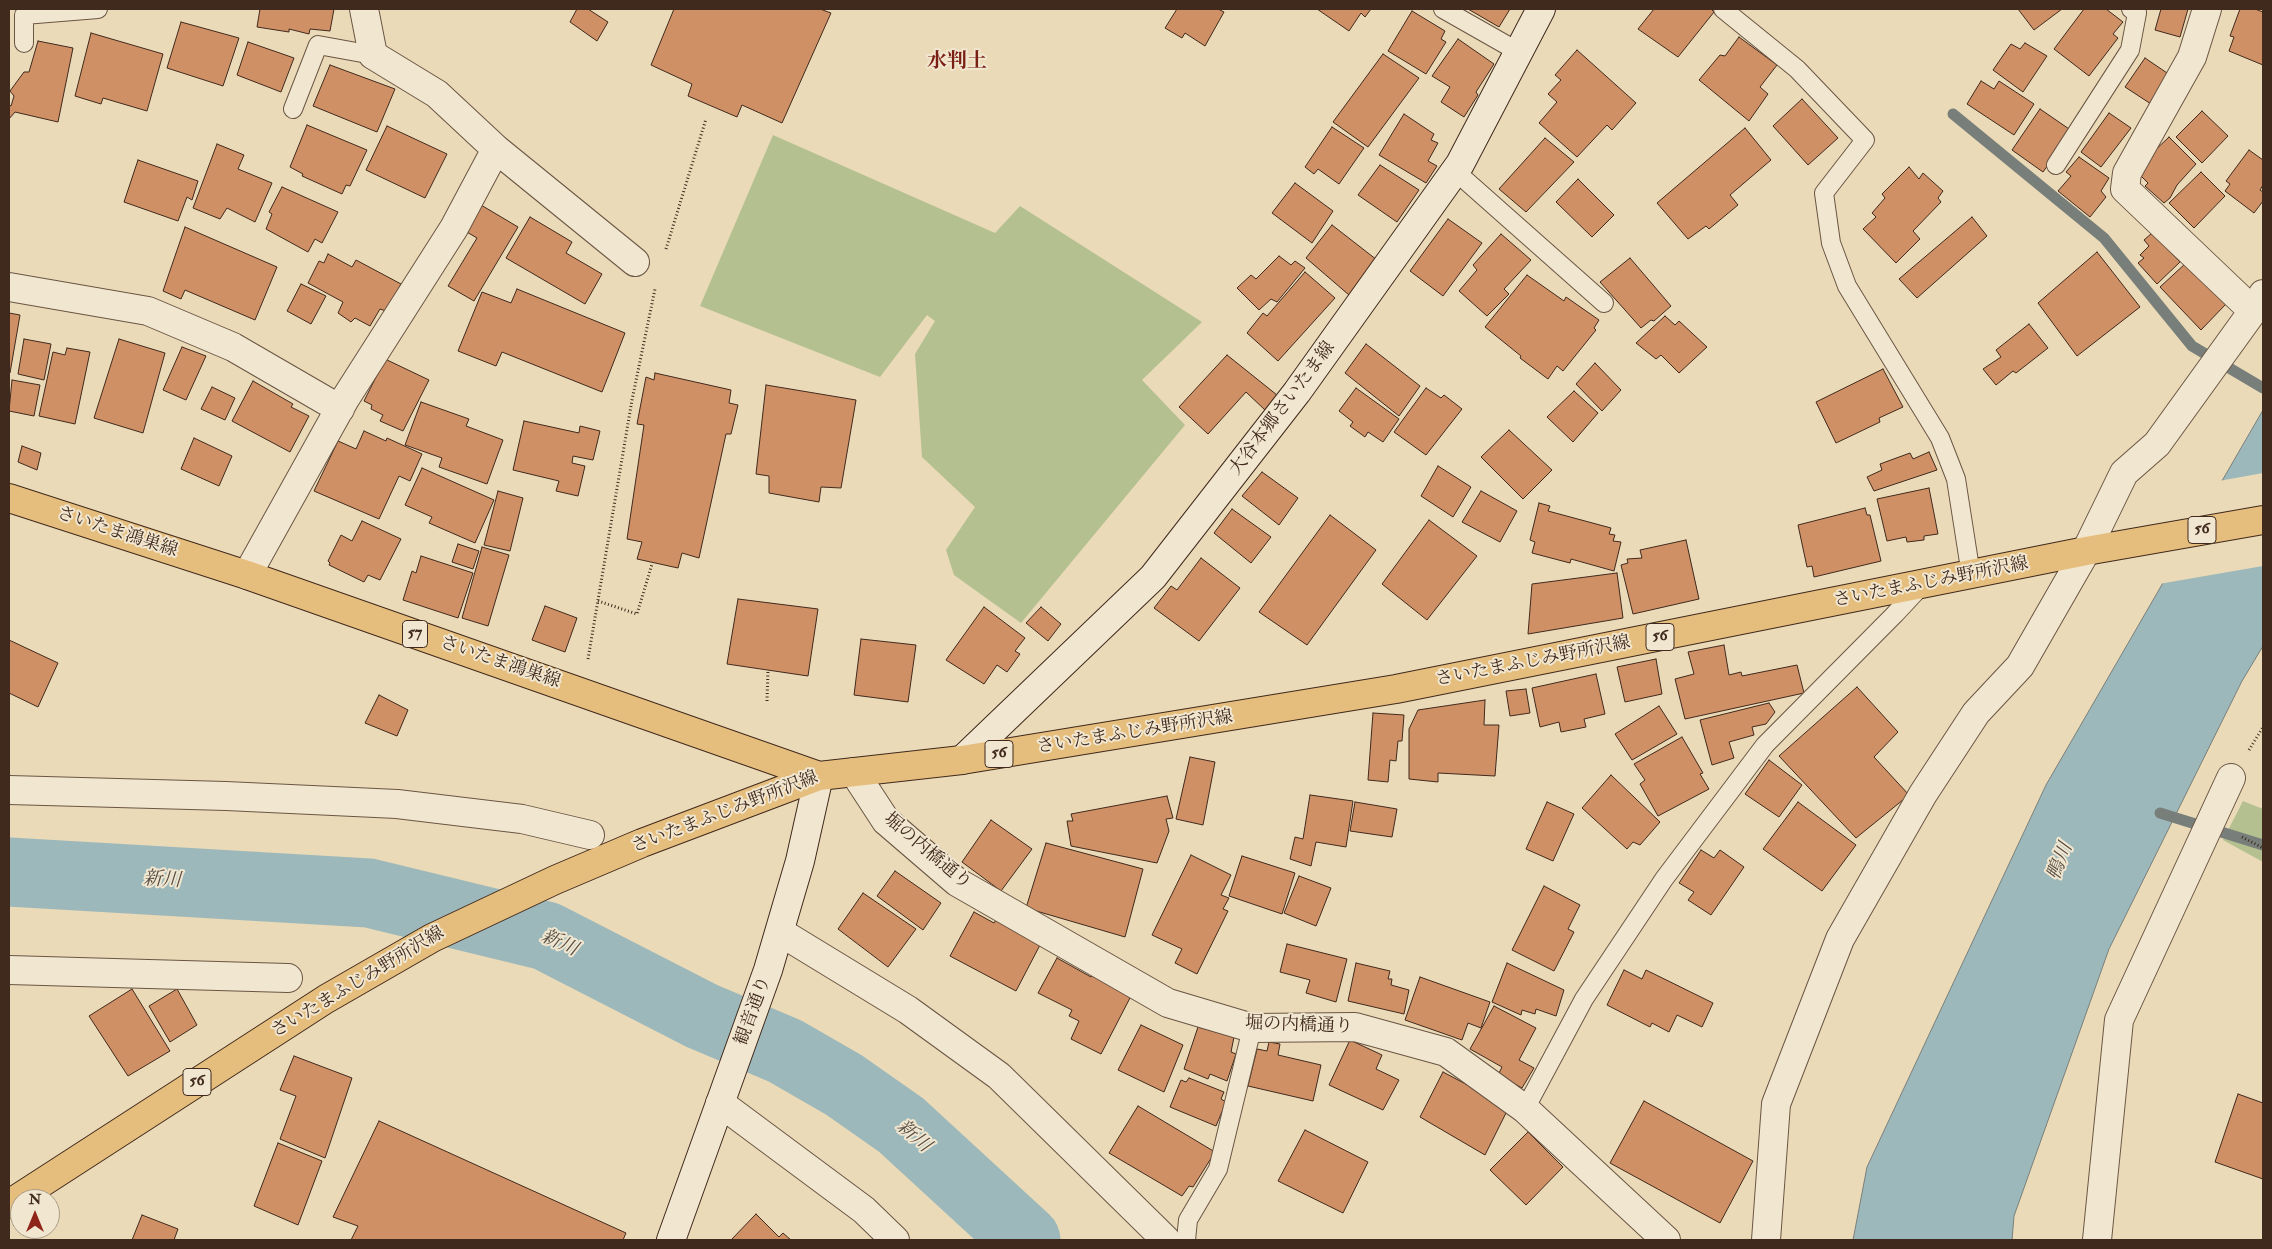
<!DOCTYPE html>
<html>
<head>
<meta charset="utf-8">
<style>
  body { margin:0 }
  #map { position:relative; width:2272px; height:1249px; overflow:hidden; background:#eadab7; font-family:"IM FELL Double Pica",serif }
  canvas { display:block }
  .frame { position:absolute; inset:0; border:10px solid #40291d; pointer-events:none }
  .north { position:absolute; left:10px; top:1189px; width:50px; height:50px; box-sizing:border-box; background:#f1e7d0; border:1px solid #aa9b88; border-radius:50%; rotate:0deg; font-size:14px; font-weight:700; line-height:20px; text-align:center; color:#40291d }
  .north::after { content:''; display:block; margin:auto; width:18px; height:22px; background:#8f2418; clip-path:polygon(50% 0,100% 100%,50% 72%,0 100%) }
</style>
</head>
<body>
<div id="map">
<canvas width="2272" height="1249"></canvas>
<div class="frame"></div>
<div class="north">N</div>
</div>
<script>
const c = document.querySelector('canvas').getContext('2d');
c.lineJoin = 'round';
function fill(path, color) {
  c.fillStyle = color;
  c.fill(path, 'evenodd');
}
function shape(rows) {
  const path = new Path2D();
  for (const r of rows) {
    path.moveTo(r[0], r[1]);
    for (let i = 2; i < r.length; i += 2) path.lineTo(r[i], r[i + 1]);
  }
  return path;
}
function stroke(path, color, width, dash) {
  c.strokeStyle = color;
  c.lineWidth = width;
  c.lineCap = dash ? 'butt' : 'round';
  c.setLineDash(dash || []);
  c.stroke(path);
}
function write(font, color, halo, rows, align = 'center') {
  c.font = font + ' "IM FELL Double Pica","Noto Serif JP",serif';
  c.lineWidth = 4;
  c.setLineDash([]);
  c.textBaseline = 'middle';
  c.strokeStyle = halo;
  c.fillStyle = color;
  for (const [text, x, y, turn = 0] of rows) {
    c.save();
    c.translate(x, y);
    c.rotate((+turn || 0) * Math.PI / 180);
    c.textAlign = isNaN(turn) ? turn : align;
    if (halo) c.strokeText(text, 0, 0);
    c.fillText(text, 0, 0);
    c.restore();
  }
}
fill(shape([
  [773,135,995,233,1020,206,1202,322,1142,380,1185,425,1021,623,954,575,946,550,975,507,922,457,915,354,935,321,927,315,880,377,700,306],
  [2243,801,2263,809,2263,862,2223,840]
]), '#b4c090');
const water = shape([
  [2263,410,2263,646,2242,681,2109,949,2014,1216,2012,1240,1853,1240,1867,1167,2046,785,2263,410]
]);
fill(water, '#9db8ba');
stroke(water, '#787f7b', 1);
fill(shape([
  [2263,473,2263,566,2159,584,2219,481]
]), '#eadab7');
stroke(shape([
  [1953,114,2104,238,2192,346,2263,388],
  [2160,813,2263,845]
]), '#787f7b', 11);
stroke(shape([
  [9,872,369,893,546,936,702,1016,785,1051,844,1085,901,1125,1026,1240]
]), '#9db8ba', 69);
const building = shape([
  [260,9,334,9,330,31,310,29,309,34,289,29,289,32,257,27,260,9],
  [577,9,588,9,608,22,597,41,570,22,577,9],
  [674,9,820,9,831,13,782,123,742,105,737,117,688,96,692,84,651,65,674,9],
  [1177,9,1218,9,1224,12,1205,46,1185,33,1182,38,1165,28,1177,9],
  [1317,9,1371,9,1365,17,1361,13,1349,31,1317,9],
  [1468,9,1510,9,1499,27,1468,9],
  [1654,9,1711,9,1714,12,1678,57,1638,29,1654,9],
  [2018,9,2062,9,2034,30,2018,9],
  [2084,9,2106,9,2123,22,2113,34,2118,38,2089,76,2054,49,2084,9],
  [2161,9,2188,9,2180,37,2155,30,2161,9],
  [2240,9,2255,9,2263,12,2263,65,2229,51,2234,37,2230,36,2240,9],
  [1412,11,1445,31,1441,39,1446,42,1426,74,1388,51,1412,11],
  [181,22,239,38,223,86,167,68,181,22],
  [91,33,163,54,147,111,103,98,101,104,75,96,91,33],
  [1739,37,1777,65,1760,87,1768,94,1749,121,1699,80,1720,55,1725,56,1739,37],
  [1458,39,1494,64,1476,92,1478,95,1464,117,1441,102,1450,87,1432,76,1458,39],
  [38,41,73,48,58,122,15,112,9,119,9,105,11,106,14,96,10,91,24,72,29,72,38,41],
  [248,42,294,58,281,92,237,75,248,42],
  [2025,43,2047,56,2023,92,1993,70,2011,44,2020,49,2025,43],
  [1577,50,1636,103,1612,130,1607,125,1577,157,1539,123,1557,102,1548,94,1561,80,1555,75,1577,50],
  [1383,54,1419,78,1368,147,1333,122,1383,54],
  [2145,58,2170,75,2151,104,2125,87,2145,58],
  [330,65,395,89,377,132,313,106,330,65],
  [1981,81,1994,89,1999,81,2034,104,2014,135,1967,104,1981,81],
  [1802,99,1838,138,1808,165,1773,126,1802,99],
  [2040,109,2072,131,2043,172,2012,150,2040,109],
  [2202,111,2228,136,2202,163,2176,137,2202,111],
  [2109,113,2131,128,2101,167,2081,152,2109,113],
  [1404,114,1434,134,1431,140,1438,143,1428,161,1437,166,1426,183,1379,155,1404,114],
  [307,125,367,150,350,186,346,185,342,194,302,176,303,174,290,167,307,125],
  [387,126,447,154,425,198,366,170,387,126],
  [1332,127,1364,148,1339,184,1318,169,1314,174,1305,167,1332,127],
  [1745,128,1771,160,1730,195,1738,205,1709,229,1706,226,1688,239,1657,203,1745,128],
  [2169,137,2196,164,2177,185,2170,198,2164,203,2145,186,2148,183,2138,173,2150,162,2146,159,2169,137],
  [1545,138,1574,162,1526,212,1499,189,1545,138],
  [217,144,244,155,238,169,272,183,255,222,227,208,220,219,193,208,217,144],
  [2249,150,2263,160,2263,185,2260,190,2263,192,2263,201,2254,213,2225,191,2230,184,2226,181,2249,150],
  [2079,157,2109,178,2101,191,2106,197,2090,217,2058,191,2071,176,2066,172,2079,157],
  [138,160,198,181,192,200,187,197,178,221,124,202,138,160],
  [1380,165,1419,190,1397,222,1358,195,1380,165],
  [1909,167,1919,179,1923,173,1943,191,1938,198,1941,202,1913,231,1920,239,1896,263,1863,229,1876,217,1872,213,1885,198,1882,194,1909,167],
  [2201,172,2225,196,2194,228,2169,203,2201,172],
  [1578,179,1614,215,1592,237,1556,202,1578,179],
  [1295,183,1333,211,1312,243,1272,213,1295,183],
  [282,187,338,212,322,243,315,239,308,252,266,229,272,214,269,212,282,187],
  [481,205,518,227,474,301,448,286,477,238,465,231,481,205],
  [530,217,572,242,566,253,602,274,585,304,506,258,530,217],
  [1972,217,1987,236,1917,298,1899,279,1972,217],
  [1448,219,1482,243,1443,296,1410,271,1448,219],
  [1332,225,1377,260,1349,295,1306,258,1332,225],
  [185,227,277,267,255,320,185,290,181,299,163,291,185,227],
  [2152,233,2180,262,2157,284,2138,263,2144,258,2140,255,2149,246,2144,240,2152,233],
  [1501,234,1531,260,1504,289,1509,294,1487,316,1459,291,1477,270,1473,265,1501,234],
  [2097,252,2140,307,2077,356,2038,303,2097,252],
  [328,254,352,267,356,260,401,284,386,311,380,309,370,326,355,318,351,322,338,313,343,302,308,283,319,261,324,263,328,254],
  [1279,256,1291,265,1295,261,1305,268,1277,302,1271,299,1259,310,1237,288,1251,275,1256,279,1279,256],
  [1630,258,1671,306,1654,321,1651,320,1641,328,1600,282,1630,258],
  [2186,263,2226,304,2201,330,2160,287,2186,263],
  [1305,272,1335,298,1278,361,1247,333,1263,313,1267,316,1305,272],
  [1527,275,1564,301,1566,297,1599,320,1594,328,1596,330,1563,371,1557,366,1548,379,1520,358,1521,356,1485,327,1527,275],
  [301,284,326,296,311,324,287,311,301,284],
  [517,289,625,333,602,392,502,352,496,366,458,351,482,292,511,303,517,289],
  [9,313,20,315,10,373,9,373,9,313],
  [1665,316,1675,325,1679,321,1707,347,1679,373,1661,355,1656,359,1636,343,1665,316],
  [2029,324,2048,348,2016,373,2013,371,1996,385,1983,369,2001,357,1996,350,2029,324],
  [24,339,51,344,44,380,18,374,24,339],
  [119,339,165,353,143,433,94,418,119,339],
  [1366,344,1420,386,1399,416,1345,373,1366,344],
  [182,347,206,356,186,400,163,390,182,347],
  [67,348,90,352,75,424,39,416,53,352,65,355,67,348],
  [1227,355,1277,395,1265,410,1246,392,1208,434,1179,407,1227,355],
  [385,359,429,380,403,431,380,421,383,415,371,409,372,405,364,401,385,359],
  [1595,363,1621,390,1602,411,1576,384,1595,363],
  [1883,369,1903,407,1879,418,1880,422,1836,443,1816,402,1883,369],
  [655,373,731,390,729,403,738,405,731,434,726,434,699,558,682,553,678,568,637,559,642,542,627,539,644,425,637,424,646,377,654,380,655,373],
  [12,380,40,385,34,416,9,411,12,380],
  [253,381,293,404,291,407,309,416,290,452,232,421,253,381],
  [766,385,856,400,841,488,821,487,819,502,769,493,769,476,756,474,766,385],
  [212,387,235,398,225,420,201,409,212,387],
  [1356,388,1399,419,1383,442,1368,432,1365,437,1350,426,1353,422,1339,411,1356,388],
  [1426,388,1441,398,1444,395,1462,409,1426,455,1394,432,1426,388],
  [1574,391,1598,413,1573,442,1547,417,1574,391],
  [421,402,469,419,466,426,503,440,487,484,439,467,442,458,405,445,421,402],
  [524,421,579,433,580,426,600,431,593,460,573,456,572,463,585,466,578,496,556,491,559,481,513,470,524,421],
  [1509,430,1552,470,1523,499,1481,457,1509,430],
  [364,431,386,441,387,438,422,454,410,481,399,476,379,519,314,491,338,441,356,449,364,431],
  [194,438,232,456,219,486,181,469,194,438],
  [22,446,41,453,37,470,18,462,22,446],
  [1929,452,1937,470,1874,491,1867,477,1882,470,1880,464,1910,453,1913,459,1929,452],
  [1438,466,1471,487,1453,517,1421,496,1438,466],
  [422,468,494,500,475,543,429,523,432,517,405,505,422,468],
  [1262,472,1298,498,1279,525,1242,496,1262,472],
  [1929,488,1938,534,1924,536,1924,540,1907,542,1906,537,1887,541,1877,499,1929,488],
  [498,491,523,498,510,551,484,545,498,491],
  [1481,491,1517,511,1500,542,1462,522,1481,491],
  [1539,503,1550,506,1548,511,1611,528,1609,534,1615,535,1613,541,1621,542,1614,571,1571,559,1570,563,1532,553,1535,542,1530,540,1539,503],
  [1865,508,1867,515,1870,515,1881,561,1814,577,1812,566,1807,567,1798,525,1865,508],
  [1232,509,1271,537,1251,563,1214,533,1232,509],
  [1330,515,1376,550,1307,645,1259,612,1330,515],
  [1429,520,1477,556,1427,620,1382,584,1429,520],
  [362,521,401,539,380,580,368,575,364,582,329,565,330,563,328,561,341,535,352,541,362,521],
  [1686,540,1699,599,1633,614,1621,565,1628,563,1627,559,1642,558,1640,550,1686,540],
  [458,544,479,551,473,569,452,562,458,544],
  [482,547,509,555,488,626,462,618,482,547],
  [421,556,473,573,458,618,403,600,412,571,416,573,421,556],
  [1201,558,1240,588,1199,641,1154,608,1171,586,1177,590,1201,558],
  [1617,573,1623,618,1528,634,1532,584,1617,573],
  [738,599,818,609,808,676,727,664,738,599],
  [545,606,577,618,565,652,532,640,545,606],
  [984,607,1025,638,1015,651,1020,654,1007,672,997,665,984,684,946,660,984,607],
  [1041,607,1061,624,1048,641,1026,623,1041,607],
  [861,639,916,645,908,702,854,695,861,639],
  [9,640,58,663,38,707,9,693,9,640],
  [1724,645,1729,675,1741,672,1742,676,1797,665,1804,693,1685,719,1675,679,1694,674,1688,652,1724,645],
  [1656,659,1662,694,1625,702,1617,667,1656,659],
  [1596,674,1605,714,1584,719,1586,727,1561,732,1559,722,1540,727,1532,688,1596,674],
  [1857,687,1898,732,1874,757,1909,795,1856,838,1779,756,1857,687],
  [1526,689,1530,713,1510,716,1506,691,1526,689],
  [379,695,408,710,397,736,365,723,379,695],
  [1485,700,1484,725,1499,725,1495,776,1438,773,1438,782,1409,779,1409,729,1418,710,1485,700],
  [1769,703,1775,712,1766,724,1752,727,1754,735,1729,742,1734,758,1712,765,1700,720,1769,703],
  [1659,706,1677,734,1632,760,1615,734,1659,706],
  [1373,713,1404,715,1402,741,1398,741,1396,761,1390,760,1388,782,1368,780,1373,713],
  [1682,737,1703,773,1700,774,1709,789,1658,816,1640,784,1645,780,1634,764,1682,737],
  [1190,757,1215,762,1203,825,1176,819,1190,757],
  [1769,760,1802,785,1779,817,1745,794,1769,760],
  [1611,775,1660,822,1640,845,1633,842,1627,849,1582,808,1611,775],
  [1310,795,1353,801,1346,847,1316,842,1311,866,1290,859,1295,837,1303,839,1310,795],
  [1167,796,1173,818,1166,819,1169,831,1157,863,1071,846,1067,821,1073,821,1071,814,1167,796],
  [1355,802,1397,809,1392,837,1350,831,1355,802],
  [1547,802,1574,814,1553,861,1526,849,1547,802],
  [1798,802,1856,845,1822,891,1763,849,1798,802],
  [991,820,1032,849,1001,891,962,862,991,820],
  [1046,843,1143,869,1125,937,1026,908,1046,843],
  [1701,850,1714,858,1720,850,1744,867,1711,915,1688,900,1694,892,1679,883,1701,850],
  [1191,855,1231,875,1221,895,1229,898,1223,909,1228,911,1197,974,1175,963,1182,949,1152,935,1191,855],
  [1242,856,1295,873,1282,914,1229,896,1242,856],
  [895,871,941,903,923,930,877,896,895,871],
  [1299,876,1331,888,1316,926,1284,913,1299,876],
  [1544,886,1580,905,1568,929,1574,932,1554,971,1512,950,1544,886],
  [863,893,916,929,888,967,838,929,863,893],
  [974,912,994,923,996,920,1040,945,1016,991,950,956,974,912],
  [1287,944,1347,959,1336,1002,1306,993,1310,980,1280,972,1287,944],
  [1057,958,1091,977,1094,973,1116,984,1114,988,1131,996,1101,1054,1071,1039,1079,1021,1069,1016,1072,1010,1038,993,1057,958],
  [1356,963,1390,971,1388,979,1392,979,1391,985,1409,990,1404,1014,1348,1001,1356,963],
  [1507,963,1564,990,1556,1016,1536,1009,1535,1014,1522,1010,1521,1015,1492,1002,1507,963],
  [1624,970,1642,979,1646,970,1713,1003,1702,1027,1677,1015,1669,1032,1652,1023,1650,1027,1607,1005,1624,970],
  [1420,977,1490,1002,1481,1028,1468,1023,1462,1040,1405,1020,1420,977],
  [132,989,170,1051,128,1076,89,1016,132,989],
  [177,989,197,1025,170,1042,149,1006,177,989],
  [1494,1006,1536,1028,1519,1060,1534,1068,1522,1088,1498,1075,1502,1067,1470,1049,1494,1006],
  [1141,1025,1183,1045,1164,1092,1118,1070,1141,1025],
  [1198,1027,1234,1037,1231,1052,1236,1054,1227,1081,1210,1074,1208,1079,1184,1069,1198,1027],
  [1350,1040,1382,1055,1376,1069,1399,1080,1383,1110,1329,1085,1350,1040],
  [1269,1042,1280,1044,1278,1055,1321,1065,1313,1101,1248,1086,1257,1049,1267,1051,1269,1042],
  [294,1056,352,1078,325,1158,280,1139,296,1096,280,1090,294,1056],
  [1443,1072,1509,1107,1485,1155,1420,1117,1443,1072],
  [1189,1078,1224,1092,1221,1099,1226,1102,1216,1126,1170,1107,1181,1080,1186,1082,1189,1078],
  [2238,1094,2263,1103,2263,1179,2215,1162,2238,1094],
  [1644,1101,1753,1161,1720,1223,1610,1163,1644,1101],
  [1138,1106,1215,1152,1193,1187,1189,1186,1182,1196,1109,1153,1138,1106],
  [379,1121,626,1233,623,1240,351,1240,358,1226,333,1217,379,1121],
  [1305,1130,1368,1162,1343,1213,1278,1181,1305,1130],
  [1528,1132,1563,1167,1526,1205,1490,1170,1528,1132],
  [278,1143,322,1161,298,1225,254,1206,278,1143],
  [756,1214,779,1237,783,1233,791,1240,731,1240,756,1214],
  [142,1215,178,1229,174,1240,132,1240,142,1215]
]);
fill(building, '#d09065');
stroke(building, '#40291d', 1);
const lane = shape([
  [1443,9,1517,51],
  [1723,9,1797,69,1865,140,1824,193,1831,243,1847,286,1940,438,1956,479,1971,575],
  [24,43,24,15,98,9],
  [293,109,318,45,373,55],
  [2056,165,2130,50,2137,13,2131,9],
  [1455,171,1604,303],
  [1525,1109,1584,999,1664,879,1765,745,1895,614,1922,585],
  [1186,1240,1188,1220,1218,1169,1252,1028]
]);
const street = shape([
  [364,9,373,55,437,94,496,149,635,262],
  [2207,9,2192,57,2127,173,2125,189,2253,311],
  [9,287,148,311,233,347,340,409],
  [247,575,345,399,454,228,496,149],
  [854,772,886,821,957,882,1168,1003,1252,1028,1355,1027,1446,1052,1525,1109,1666,1240],
  [9,790,226,796,397,804,522,819,590,835],
  [780,932,908,1010,999,1076,1166,1240],
  [9,970,288,978],
  [720,1103,864,1210,895,1240],
  [1766,1240,1776,1104,1840,939,1923,794,1976,713,2020,666,2086,551,2124,473,2157,444,2253,311,2263,294],
  [2097,1240,2119,1020,2231,778]
]);
const secondary = shape([
  [962,760,1153,577,1297,392,1460,164,1541,9],
  [671,1240,768,970,800,861,819,776]
]);
const primary = shape([
  [9,498,247,575,819,776],
  [9,1204,326,999,432,938,555,880,642,843,819,776,962,760,1396,689,2086,551,2263,520]
]);
stroke(lane, '#6a5544', 20);
stroke(street, '#6a5544', 30);
stroke(secondary, '#40291d', 30);
stroke(primary, '#40291d', 30);
stroke(shape([
  [666,249,706,119],
  [598,601,637,614,652,564],
  [588,659,632,400,655,289],
  [767,701,768,670],
  [2249,750,2263,727],
  [2242,837,2263,848]
]), '#40291d', 3, [1, 2.5]);
stroke(lane, '#f1e7d0', 18);
stroke(street, '#f1e7d0', 28);
stroke(secondary, '#f1e7d0', 28);
stroke(primary, '#e5bd7c', 28);
for (const [x, y, w] of [
  [2202,530,28],
  [415,634,25],
  [1660,637,28],
  [999,754,28],
  [197,1082,28]
]) {
  const box = new Path2D();
  box.roundRect(x - w / 2, y - 13.5, w, 27, 4);
  c.fillStyle = '#f1e7d0';
  c.fill(box);
  stroke(box, '#40291d', 1);
}
write('bold 16px', '#40291d', null, [
  ["56",2202,530],
  ["57",415,634],
  ["56",1660,637],
  ["56",999,754],
  ["56",197,1082]
]);
write('18px', '#40291d', '#f1e7d0', [
  ["大谷本郷さいたま線",1283,409,-53],
  ["さいたま鴻巣線",117,533,18],
  ["さいたまふじみ野所沢線",1931,583,-11],
  ["さいたまふじみ野所沢線",1533,662,-11],
  ["さいたま鴻巣線",500,663,19],
  ["さいたまふじみ野所沢線",1135,733,-9],
  ["さいたまふじみ野所沢線",725,813,-21],
  ["堀の内橋通り",927,852,40],
  ["さいたまふじみ野所沢線",358,983,-31],
  ["観音通り",754,1011,-70],
  ["堀の内橋通り",1299,1026,2]
]);
write('italic 19px', '#574d44', '#f1e7d0', [
  ["鴨川",2061,862,-68],
  ["新川",162,881,3],
  ["新川",559,944,24],
  ["新川",913,1137,41]
]);
write('bold 20px', '#7a1f14', '#f1e7d0', [
  ["水判土",957,63]
]);
</script>
</body>
</html>
